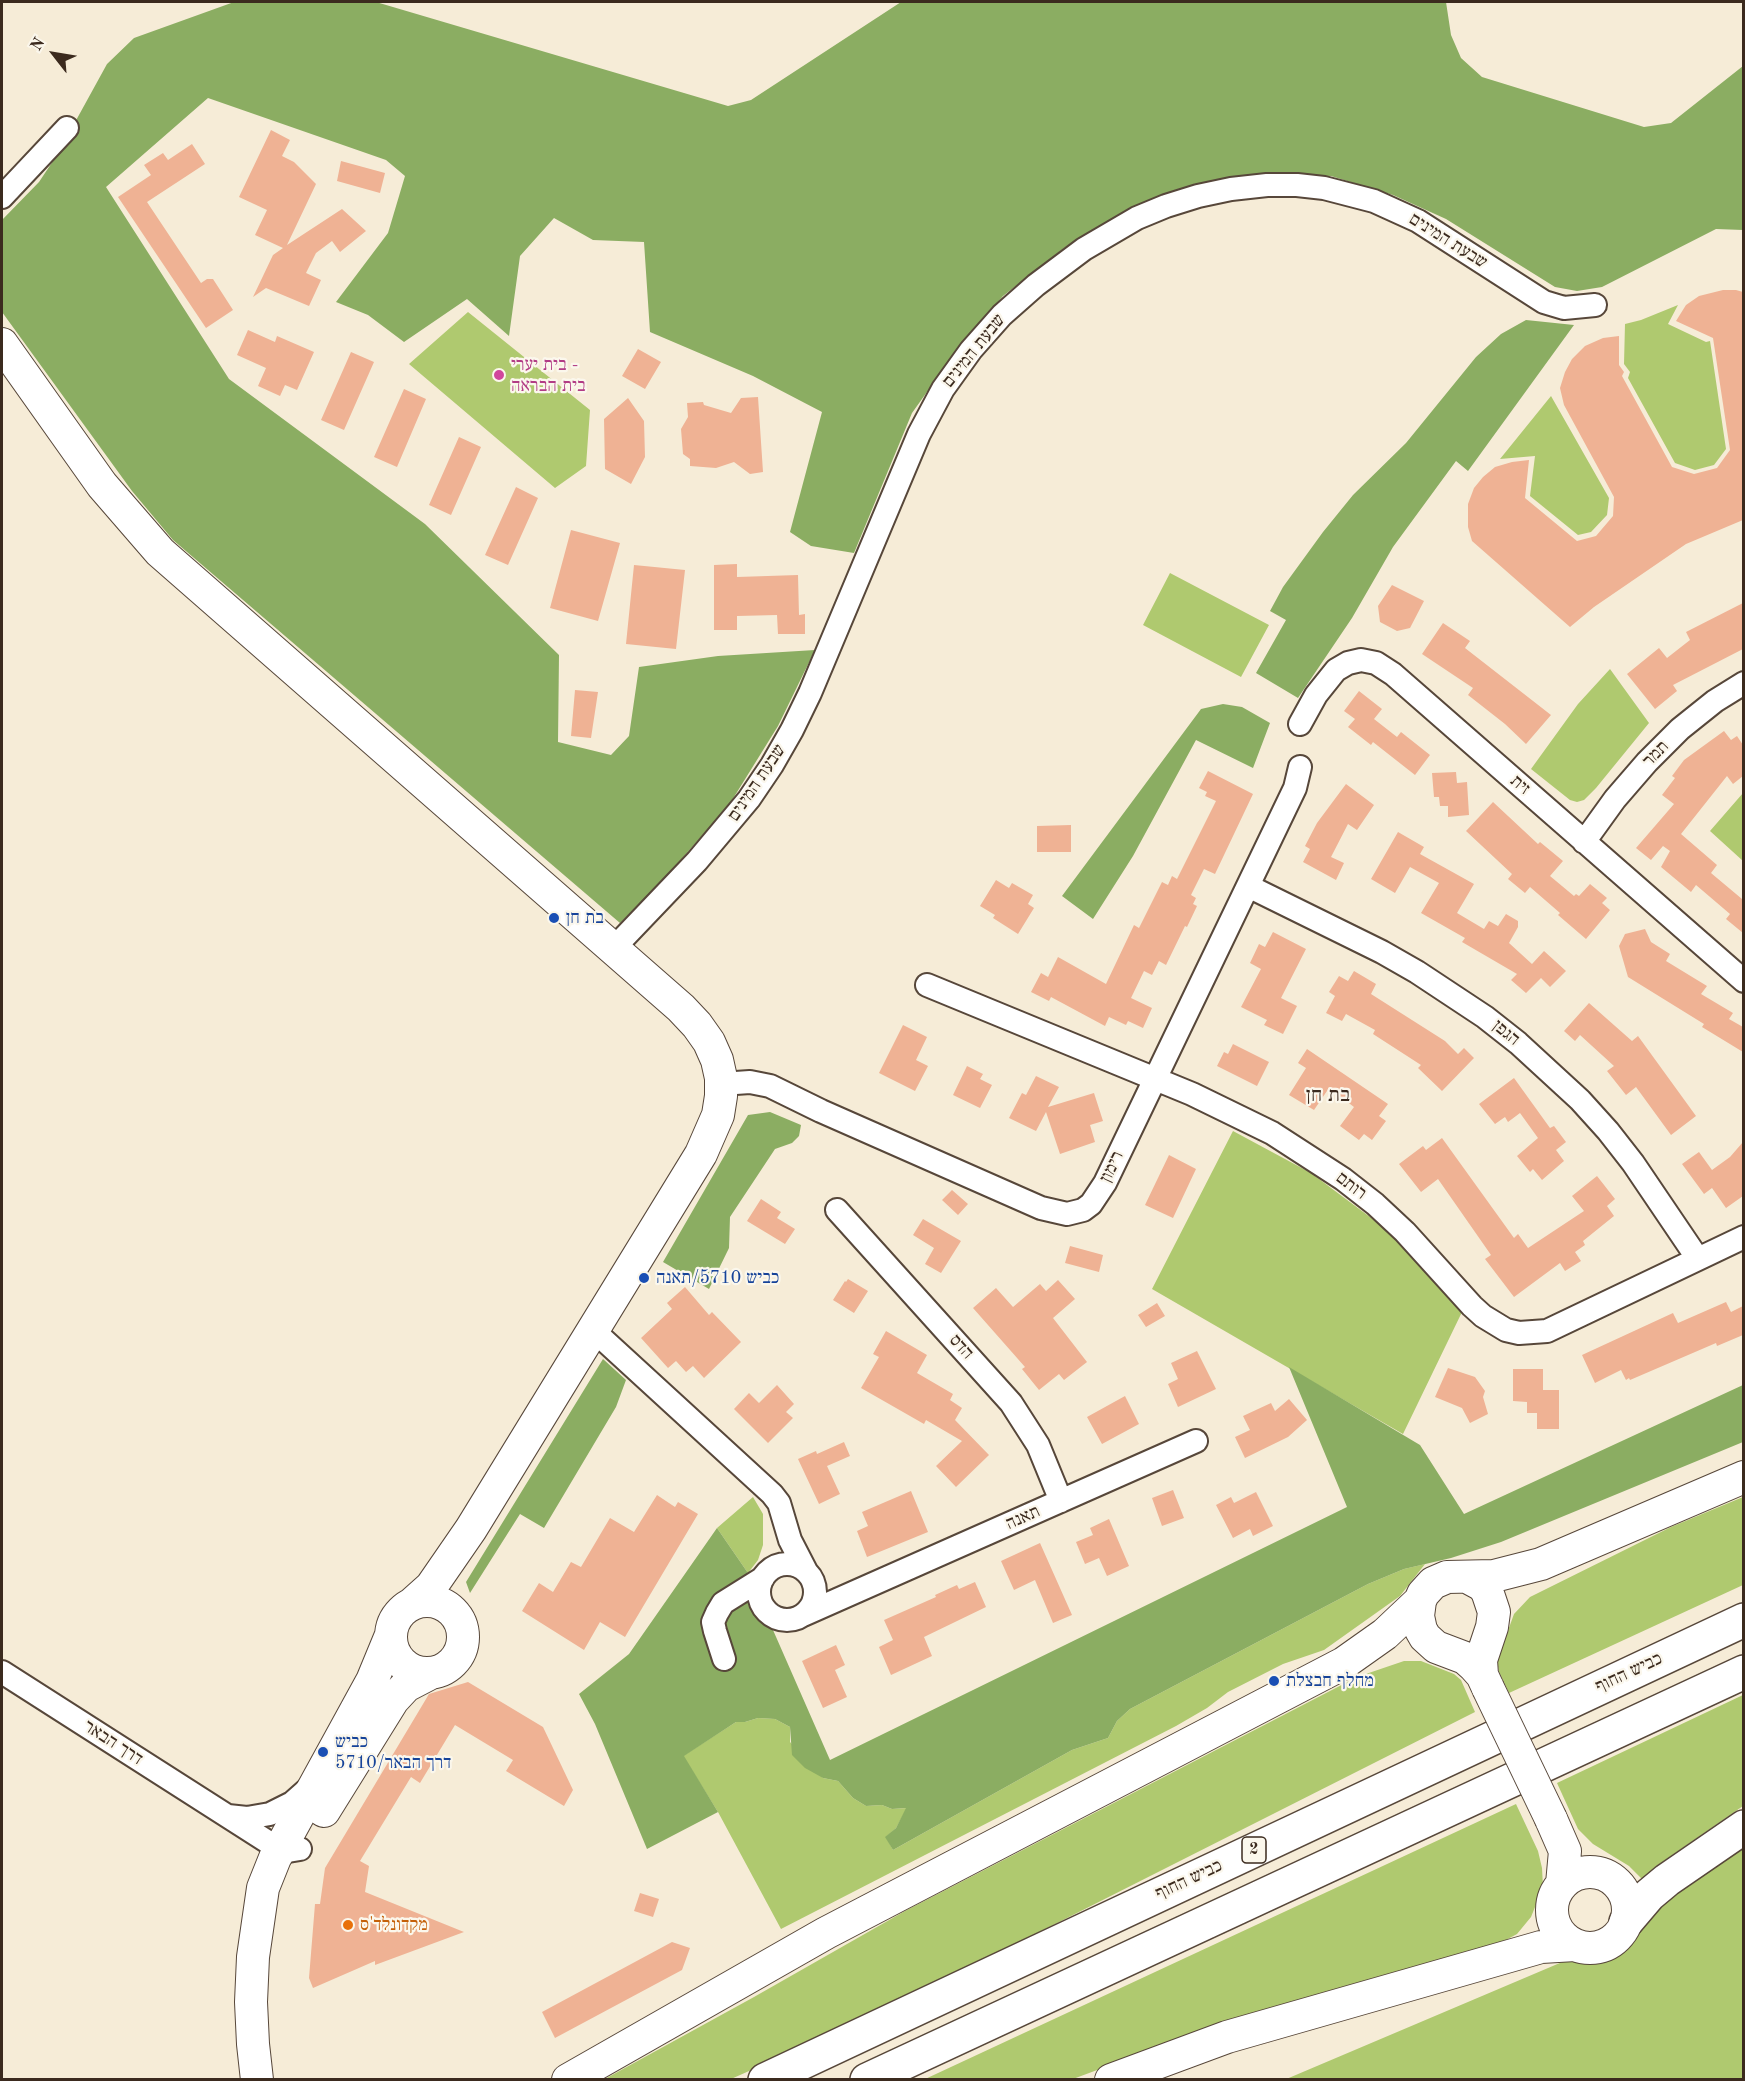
<!DOCTYPE html>
<html>
<head>
<meta charset="utf-8">
<style>
  body { margin:0 }
  #map { position:relative; width:1745px; height:2081px; overflow:hidden; background:#f6ecd7; font-family:"Old Standard TT",serif }
  canvas { display:block }
  .frame { position:absolute; inset:0; border:3px solid #3b2a1e; pointer-events:none }
  .north { position:absolute; left:24px; top:24px; width:60px; height:60px; -webkit-text-stroke:4px #fbf7ec; paint-order:stroke; rotate:301deg; font-size:16px; font-weight:700; line-height:24px; text-align:center; color:#3b2a1e }
  .north::after { content:''; display:block; margin:auto; width:21px; height:27px; background:#3b2a1e; clip-path:polygon(50% 0,100% 100%,50% 72%,0 100%) }
</style>
</head>
<body>
<div id="map">
<canvas width="1745" height="2081"></canvas>
<div class="frame"></div>
<div class="north">N</div>
</div>
<script>
const c = document.querySelector('canvas').getContext('2d');
c.lineJoin = 'round';
function fill(path, color) {
  c.fillStyle = color;
  c.fill(path, 'evenodd');
}
function shape(rows) {
  const path = new Path2D();
  for (const r of rows) {
    if (r.length === 3) {
      path.moveTo(r[0] + r[2], r[1]);
      path.arc(r[0], r[1], r[2], 0, 2 * Math.PI);
      continue;
    }
    path.moveTo(r[0], r[1]);
    for (let i = 2; i < r.length; i += 2) path.lineTo(r[i], r[i + 1]);
  }
  return path;
}
function stroke(path, color, width, dash) {
  c.strokeStyle = color;
  c.lineWidth = width;
  c.lineCap = dash ? 'butt' : 'round';
  c.setLineDash(dash || []);
  c.stroke(path);
}
function write(font, color, halo, rows, align = 'center') {
  c.font = font + ' "Old Standard TT","Frank Ruhl Libre",serif';
  c.lineWidth = 4.5;
  c.setLineDash([]);
  c.textBaseline = 'middle';
  c.strokeStyle = halo;
  c.fillStyle = color;
  for (const [text, x, y, turn = 0] of rows) {
    c.save();
    c.translate(x, y);
    c.rotate((+turn || 0) * Math.PI / 180);
    c.textAlign = isNaN(turn) ? turn : align;
    if (halo) c.strokeText(text, 0, 0);
    c.fillText(text, 0, 0);
    c.restore();
  }
}
fill(shape([
  [1678,305,1668,324,1706,342,1710,341,1726,449,1714,465,1695,470,1675,463,1628,378,1630,372,1624,364,1625,324,1641,320],
  [468,312,590,410,586,466,555,488,409,364],
  [1551,396,1609,498,1607,515,1591,532,1578,535,1530,496,1535,456,1500,459],
  [1170,573,1269,625,1241,677,1143,625],
  [1610,669,1649,723,1596,788,1584,800,1577,802,1570,800,1531,769,1578,704],
  [1743,793,1743,861,1710,831],
  [1233,1131,1311,1173,1386,1229,1462,1312,1403,1434,1152,1289],
  [753,1497,763,1514,763,1545,758,1560,748,1573,717,1528],
  [1743,1497,1743,1585,1509,1693,1499,1672,1497,1661,1514,1614,1530,1597,1671,1527],
  [1425,1564,1400,1596,1324,1650,1283,1664,1228,1692,1207,1708,1176,1726,781,1929,718,1812,683,1756,736,1722,745,1722,758,1718,775,1719,790,1727,790,1742,823,1778,838,1781,853,1798,866,1806,882,1805,892,1809,907,1808,896,1828,886,1837,893,1850,1072,1750,1108,1738,1117,1721,1130,1709,1368,1584,1404,1569],
  [1404,1661,1421,1661,1454,1674,1461,1680,1475,1712,869,2018,731,2079,603,2080,754,1997,905,1911,1357,1677],
  [1743,1695,1743,1806,1655,1867,1643,1880,1629,1866,1593,1844,1578,1829,1557,1783],
  [1516,1804,1538,1851,1542,1868,1543,1887,1531,1917,1517,1934,1495,1946,1151,2050,1073,2079,923,2080],
  [1743,1836,1743,2079,1284,2080,1574,1957,1596,1963,1621,1953,1650,1910]
]), '#afc96f');
fill(shape([
  [234,2,376,2,728,106,751,100,901,2,1446,2,1451,35,1461,58,1482,77,1644,127,1671,123,1743,66,1743,230,1716,229,1602,287,1577,291,1555,287,1446,219,1393,195,1331,176,1261,177,1198,184,1131,207,1064,248,1003,296,954,354,912,413,854,553,811,546,790,532,822,412,753,376,650,332,644,242,593,240,554,218,520,256,509,336,467,299,404,342,368,315,336,302,388,233,405,176,386,160,208,98,106,187,229,379,425,524,559,655,558,742,611,755,629,736,639,667,718,656,815,650,778,726,729,805,663,880,620,923,173,540,132,491,2,312,2,220,39,182,57,155,107,64,134,38],
  [1526,320,1574,325,1468,471,1456,461,1393,547,1352,618,1298,698,1256,673,1286,620,1270,611,1283,587,1323,532,1353,495,1406,443,1476,357,1501,334],
  [1223,704,1242,707,1270,723,1253,768,1196,740,1133,856,1093,919,1062,896,1201,709],
  [770,1112,801,1125,799,1136,792,1143,775,1149,730,1217,729,1248,709,1289,663,1262,748,1115],
  [603,1359,626,1380,616,1407,544,1528,520,1514,470,1593,466,1582],
  [1289,1367,1420,1445,1464,1514,1743,1385,1743,1442,1501,1542,1451,1558,1404,1569,1368,1584,1130,1709,1117,1721,1108,1738,1072,1750,893,1850,885,1837,896,1828,906,1808,892,1809,882,1805,866,1806,853,1798,838,1781,823,1778,805,1768,792,1755,790,1727,775,1719,758,1718,745,1722,736,1722,684,1756,718,1812,647,1849,595,1724,579,1694,629,1654,717,1528,748,1573,830,1760,1347,1507]
]), '#8bad62');
fill(shape([
  [271,130,290,140,282,156,294,162,316,184,287,245,342,209,366,231,340,252,332,241,316,253,306,273,321,280,309,306,266,288,253,297,273,255,283,248,255,235,267,210,239,197],
  [192,144,205,164,147,202,201,283,207,279,213,279,233,310,206,328,118,197,151,175,144,165,163,153,168,160],
  [341,161,385,173,380,193,337,181],
  [1723,290,1736,290,1743,292,1743,520,1686,544,1594,607,1570,627,1472,541,1468,527,1468,504,1474,488,1483,477,1495,467,1512,462,1529,460,1525,498,1577,541,1596,536,1613,516,1614,497,1564,405,1560,388,1565,372,1572,359,1585,346,1603,338,1619,336,1619,365,1624,372,1622,376,1672,467,1694,474,1717,468,1730,450,1713,338,1676,321,1686,305,1699,296],
  [248,330,275,342,277,336,314,352,297,390,285,385,280,396,258,386,266,368,237,355],
  [638,349,661,362,645,389,622,376],
  [351,352,374,362,344,430,321,420],
  [404,389,426,399,397,467,374,457],
  [758,397,763,472,750,474,734,462,716,468,690,466,690,459,683,454,681,429,688,417,687,403,703,402,704,405,731,413,741,398],
  [628,398,644,421,645,457,631,484,605,469,604,419],
  [459,437,481,447,451,515,429,505],
  [516,487,538,498,508,565,485,555],
  [571,530,620,543,598,621,550,608],
  [737,564,737,577,798,575,799,615,805,614,805,634,778,634,777,615,737,616,737,630,714,630,714,565],
  [634,565,685,570,676,649,626,644],
  [1392,585,1424,601,1410,628,1397,631,1380,622,1378,606],
  [1743,603,1743,649,1673,685,1677,691,1655,709,1627,674,1659,648,1667,658,1690,640,1686,632],
  [1443,623,1470,641,1465,648,1551,715,1526,744,1505,724,1468,695,1473,688,1422,654],
  [575,690,598,692,591,738,571,736],
  [1359,691,1382,709,1374,719,1397,737,1401,732,1430,755,1415,775,1373,742,1371,745,1348,727,1355,719,1344,711],
  [1724,731,1731,740,1737,736,1743,745,1743,776,1733,784,1727,776,1681,834,1717,865,1711,873,1742,899,1743,897,1743,933,1726,919,1730,914,1696,885,1691,892,1661,867,1670,851,1663,846,1651,860,1636,848,1674,804,1662,795,1675,778,1672,776,1684,760],
  [1208,771,1253,794,1215,874,1204,869,1191,895,1196,898,1193,904,1197,906,1187,927,1185,926,1166,965,1159,961,1152,975,1144,971,1131,998,1152,1008,1143,1028,1128,1021,1126,1025,1109,1017,1105,1026,1051,997,1049,1001,1031,992,1041,973,1048,977,1058,957,1106,984,1134,925,1139,928,1162,882,1168,885,1172,876,1177,879,1216,801,1205,796,1207,792,1199,788],
  [1456,772,1457,783,1467,782,1469,815,1448,817,1448,806,1440,806,1439,797,1434,797,1432,773],
  [1346,784,1374,805,1357,830,1348,824,1331,857,1344,863,1336,880,1303,862,1310,849,1305,846,1317,823],
  [1493,802,1538,844,1540,842,1563,861,1550,876,1574,896,1576,894,1579,896,1590,884,1607,898,1602,903,1610,910,1586,939,1558,915,1560,913,1530,887,1525,893,1508,879,1512,874,1466,831],
  [1071,825,1071,852,1037,852,1037,826],
  [1398,832,1424,847,1420,854,1474,884,1457,913,1484,929,1489,921,1498,926,1506,914,1518,921,1518,927,1509,943,1532,964,1544,951,1566,971,1550,987,1541,978,1526,993,1511,980,1517,974,1462,942,1465,938,1421,913,1439,883,1410,867,1395,893,1371,879],
  [996,880,1009,888,1012,883,1033,895,1028,904,1034,908,1018,934,993,918,995,915,980,906],
  [1645,929,1651,942,1670,954,1666,961,1707,986,1701,994,1733,1013,1729,1019,1743,1027,1743,1052,1702,1027,1704,1024,1628,977,1619,946,1625,934],
  [1273,932,1306,949,1281,998,1297,1006,1283,1034,1264,1025,1267,1020,1241,1007,1261,969,1250,963,1259,944,1265,947],
  [1354,971,1376,984,1371,994,1445,1041,1458,1054,1464,1048,1474,1058,1442,1091,1418,1068,1421,1065,1373,1034,1375,1030,1346,1014,1342,1021,1326,1013,1335,996,1329,992,1339,976,1348,981],
  [1589,1003,1632,1041,1638,1036,1696,1116,1671,1135,1636,1087,1626,1095,1607,1071,1614,1066,1580,1035,1575,1041,1564,1031],
  [903,1025,927,1037,916,1060,928,1066,915,1091,879,1073],
  [1233,1044,1269,1062,1257,1086,1217,1066,1224,1052,1228,1054],
  [1307,1049,1388,1104,1379,1116,1386,1121,1372,1140,1364,1134,1359,1140,1340,1126,1354,1107,1329,1088,1314,1110,1289,1095,1306,1068,1298,1063],
  [967,1066,983,1074,980,1079,992,1085,980,1108,953,1095],
  [1036,1076,1059,1087,1048,1107,1094,1093,1103,1121,1090,1125,1095,1142,1060,1154,1046,1112,1036,1131,1009,1118,1022,1093,1026,1095],
  [1514,1078,1550,1128,1554,1126,1566,1142,1556,1150,1564,1161,1542,1180,1533,1169,1530,1172,1517,1156,1538,1138,1520,1113,1508,1122,1505,1117,1495,1124,1479,1104],
  [1442,1138,1514,1238,1518,1234,1528,1248,1584,1211,1572,1196,1597,1176,1615,1199,1607,1206,1614,1216,1583,1241,1585,1245,1575,1252,1581,1261,1565,1271,1560,1263,1514,1297,1485,1259,1491,1255,1438,1179,1421,1192,1399,1164,1423,1146,1426,1150],
  [1743,1142,1743,1196,1726,1208,1712,1188,1704,1194,1682,1164,1699,1152,1712,1170,1730,1157],
  [1169,1155,1196,1169,1173,1218,1145,1205],
  [952,1190,968,1204,958,1215,942,1200],
  [761,1199,781,1212,777,1218,795,1229,785,1244,747,1221],
  [923,1219,961,1241,941,1273,925,1264,934,1248,913,1235],
  [1070,1246,1103,1255,1099,1272,1065,1263],
  [848,1279,868,1291,854,1313,833,1300,845,1281,846,1282],
  [1058,1280,1075,1299,1053,1318,1087,1362,1064,1380,1059,1374,1039,1390,1022,1369,1025,1367,973,1308,996,1288,1013,1307,1040,1284,1046,1291],
  [685,1287,709,1315,712,1312,741,1342,704,1378,693,1366,686,1372,676,1361,668,1368,641,1338,672,1309,667,1303],
  [1726,1302,1731,1312,1743,1306,1743,1335,1717,1346,1716,1343,1630,1380,1629,1378,1626,1380,1621,1370,1595,1383,1582,1355,1673,1313,1678,1323],
  [1157,1303,1165,1316,1146,1327,1138,1315],
  [886,1331,927,1355,917,1373,953,1394,950,1400,962,1408,955,1420,989,1455,956,1487,936,1466,962,1441,926,1420,924,1424,861,1388,879,1357,873,1354],
  [1197,1351,1216,1389,1178,1407,1168,1384,1178,1379,1171,1363],
  [1448,1368,1475,1377,1485,1391,1483,1397,1488,1414,1470,1423,1462,1408,1435,1397],
  [1513,1369,1543,1369,1543,1390,1559,1390,1559,1429,1537,1429,1537,1413,1527,1413,1527,1402,1513,1401],
  [777,1385,794,1404,786,1412,793,1418,768,1443,734,1409,749,1393,759,1403],
  [1125,1396,1139,1424,1102,1444,1087,1417],
  [1289,1399,1307,1420,1288,1437,1245,1458,1235,1437,1250,1430,1243,1416,1271,1403,1275,1411],
  [844,1442,850,1456,827,1466,840,1494,819,1504,798,1459,816,1451,817,1454],
  [1173,1490,1184,1518,1162,1526,1152,1498],
  [911,1491,928,1532,867,1557,857,1531,868,1526,862,1512],
  [1256,1492,1273,1526,1253,1536,1250,1529,1233,1538,1216,1505,1231,1497,1234,1503],
  [657,1495,675,1507,678,1502,698,1514,625,1637,600,1622,584,1650,522,1611,539,1583,553,1592,571,1562,581,1567,610,1518,634,1532],
  [1109,1519,1129,1566,1107,1576,1099,1558,1085,1564,1076,1542,1093,1535,1090,1528],
  [1040,1543,1072,1615,1053,1623,1035,1580,1014,1590,1001,1561],
  [975,1582,986,1607,924,1637,932,1656,891,1675,879,1647,893,1640,884,1620,936,1597,935,1595,957,1585,959,1589],
  [836,1645,845,1665,835,1670,847,1697,823,1708,802,1661],
  [468,1682,543,1727,573,1790,564,1806,506,1771,513,1760,455,1725,420,1783,411,1777,360,1861,369,1866,365,1892,464,1932,375,1965,375,1961,313,1988,309,1978,315,1904,320,1904,325,1868,429,1694],
  [640,1893,659,1899,653,1917,634,1911],
  [672,1942,690,1948,682,1970,555,2038,542,2012]
]), '#efb294');
const minor = shape([
  [2,197,67,128],
  [1300,724,1316,695,1336,670,1348,663,1361,660,1376,663,1393,674,1744,981],
  [1584,842,1615,799,1647,762,1680,729,1715,701,1744,683],
  [1248,886,1382,952,1417,972,1485,1017,1518,1043,1580,1100,1608,1131,1633,1163,1698,1259],
  [613,949,697,861,749,799,772,765,792,730,810,693,919,434,943,389,971,350,1002,315,1036,285,1084,249,1137,218,1166,206,1198,196,1231,189,1267,185,1297,185,1324,188,1374,201,1418,221,1544,302,1564,308,1595,305],
  [927,985,1192,1094,1272,1133,1343,1179,1375,1204,1405,1232,1472,1306,1483,1316,1506,1330,1519,1333,1547,1331,1744,1237],
  [721,1084,750,1082,770,1086,821,1111,1041,1208,1067,1214,1083,1210,1091,1204,1105,1183,1295,788,1300,767],
  [837,1210,1011,1403,1038,1445,1061,1501],
  [593,1330,772,1494,779,1503,790,1540,806,1571],
  [787,1592,28],
  [803,1615,1196,1441],
  [724,1659,715,1631,713,1622,717,1613,723,1603,763,1578],
  [2,1672,268,1842,280,1849,288,1851,300,1849],
  [228,1816,247,1818,270,1814,292,1803,309,1788]
]);
const secondary = shape([
  [2,344,102,485,160,552,681,1008,697,1025,709,1042,717,1060,721,1078,721,1096,718,1115,701,1154,471,1529,431,1587,412,1604],
  [1469,1578,1482,1585,1487,1591,1494,1612,1492,1627,1481,1660,1482,1675],
  [427,1637,36],
  [1488,1688,1482,1675,1474,1666,1465,1658,1436,1647,1425,1637,1421,1630,1418,1616,1420,1601,1423,1594,1433,1583,1447,1577,1494,1576,1541,1564,1744,1477],
  [324,1811,393,1700,406,1686,429,1674],
  [1551,1819,1565,1851,1562,1884],
  [1590,1910,38],
  [257,2080,253,2044,251,2002,253,1957,263,1888,275,1858,372,1681,391,1635],
  [568,2080,826,1933,1344,1663,1385,1634,1420,1601],
  [1111,2080,1227,2037,1541,1947,1575,1945]
]);
const motorway = shape([
  [1626,1922,1649,1895,1667,1880,1744,1827],
  [765,2080,1744,1620],
  [867,2080,1744,1672]
]);
stroke(minor, '#57473a', 26);
stroke(secondary, '#57473a', 34);
stroke(motorway, '#57473a', 36);
stroke(minor, '#fff', 22);
stroke(secondary, '#fff', 32);
stroke(motorway, '#fff', 33);
const secondaryBridge = shape([
  [1488,1688,1551,1819]
]);
stroke(secondaryBridge, '#57473a', 34, []);
stroke(secondaryBridge, '#fff', 32);
for (const [x, y, r, color] of [
  [499,375,6,"#d1479c"],
  [554,918,6,"#1a4fb4"],
  [644,1278,6,"#1a4fb4"],
  [1274,1681,6,"#1a4fb4"],
  [323,1752,6,"#1a4fb4"],
  [348,1925,6,"#e8710a"]
]) {
  const dot = new Path2D();
  dot.arc(x, y, r, 0, 2 * Math.PI);
  c.fillStyle = color;
  c.fill(dot);
  stroke(dot, '#fbf7ec', 2);
}
for (const [x, y, w] of [
  [1254,1850,24]
]) {
  const box = new Path2D();
  box.roundRect(x - w / 2, y - 13, w, 26, 4.5);
  c.fillStyle = '#fbf7ec';
  c.fill(box);
  stroke(box, '#3b2a1e', 1.5);
}
write('bold 16px', '#3b2a1e', null, [
  ["2",1254,1850]
]);
write('18px', '#3b2a1e', '#fbf7ec', [
  ["שבעת המינים",1448,241,32],
  ["שבעת המינים",974,351,-51],
  ["תמר",1656,754,-46],
  ["שבעת המינים",757,783,-56],
  ["זית",1520,785,41],
  ["הגפן",1506,1033,39],
  ["רימון",1112,1167,-64],
  ["רותם",1351,1186,37],
  ["הדס",961,1347,48],
  ["תאנה",1023,1518,-24],
  ["כביש החוף",1629,1673,-25],
  ["דרך הבאר",113,1743,33],
  ["כביש החוף",1189,1880,-25]
]);
write('18px', '#b23c85', '#fbf7ec', [
  ["בית יערי -",511,365],
  ["בית הבראה",511,386]
], 'left');
write('18px', '#164399', '#fbf7ec', [
  ["בת חן",566,918],
  ["כביש 5710/תאנה",656,1278],
  ["מחלף חבצלת",1286,1681],
  ["כביש",335,1742],
  ["5710/דרך הבאר",335,1763]
], 'left');
write('18px', '#c56008', '#fbf7ec', [
  ["מקדונלד'ס",360,1925]
], 'left');
write('21px', '#3b2a1e', '#fbf7ec', [
  ["בת חן",1328,1095]
]);
</script>
</body>
</html>
